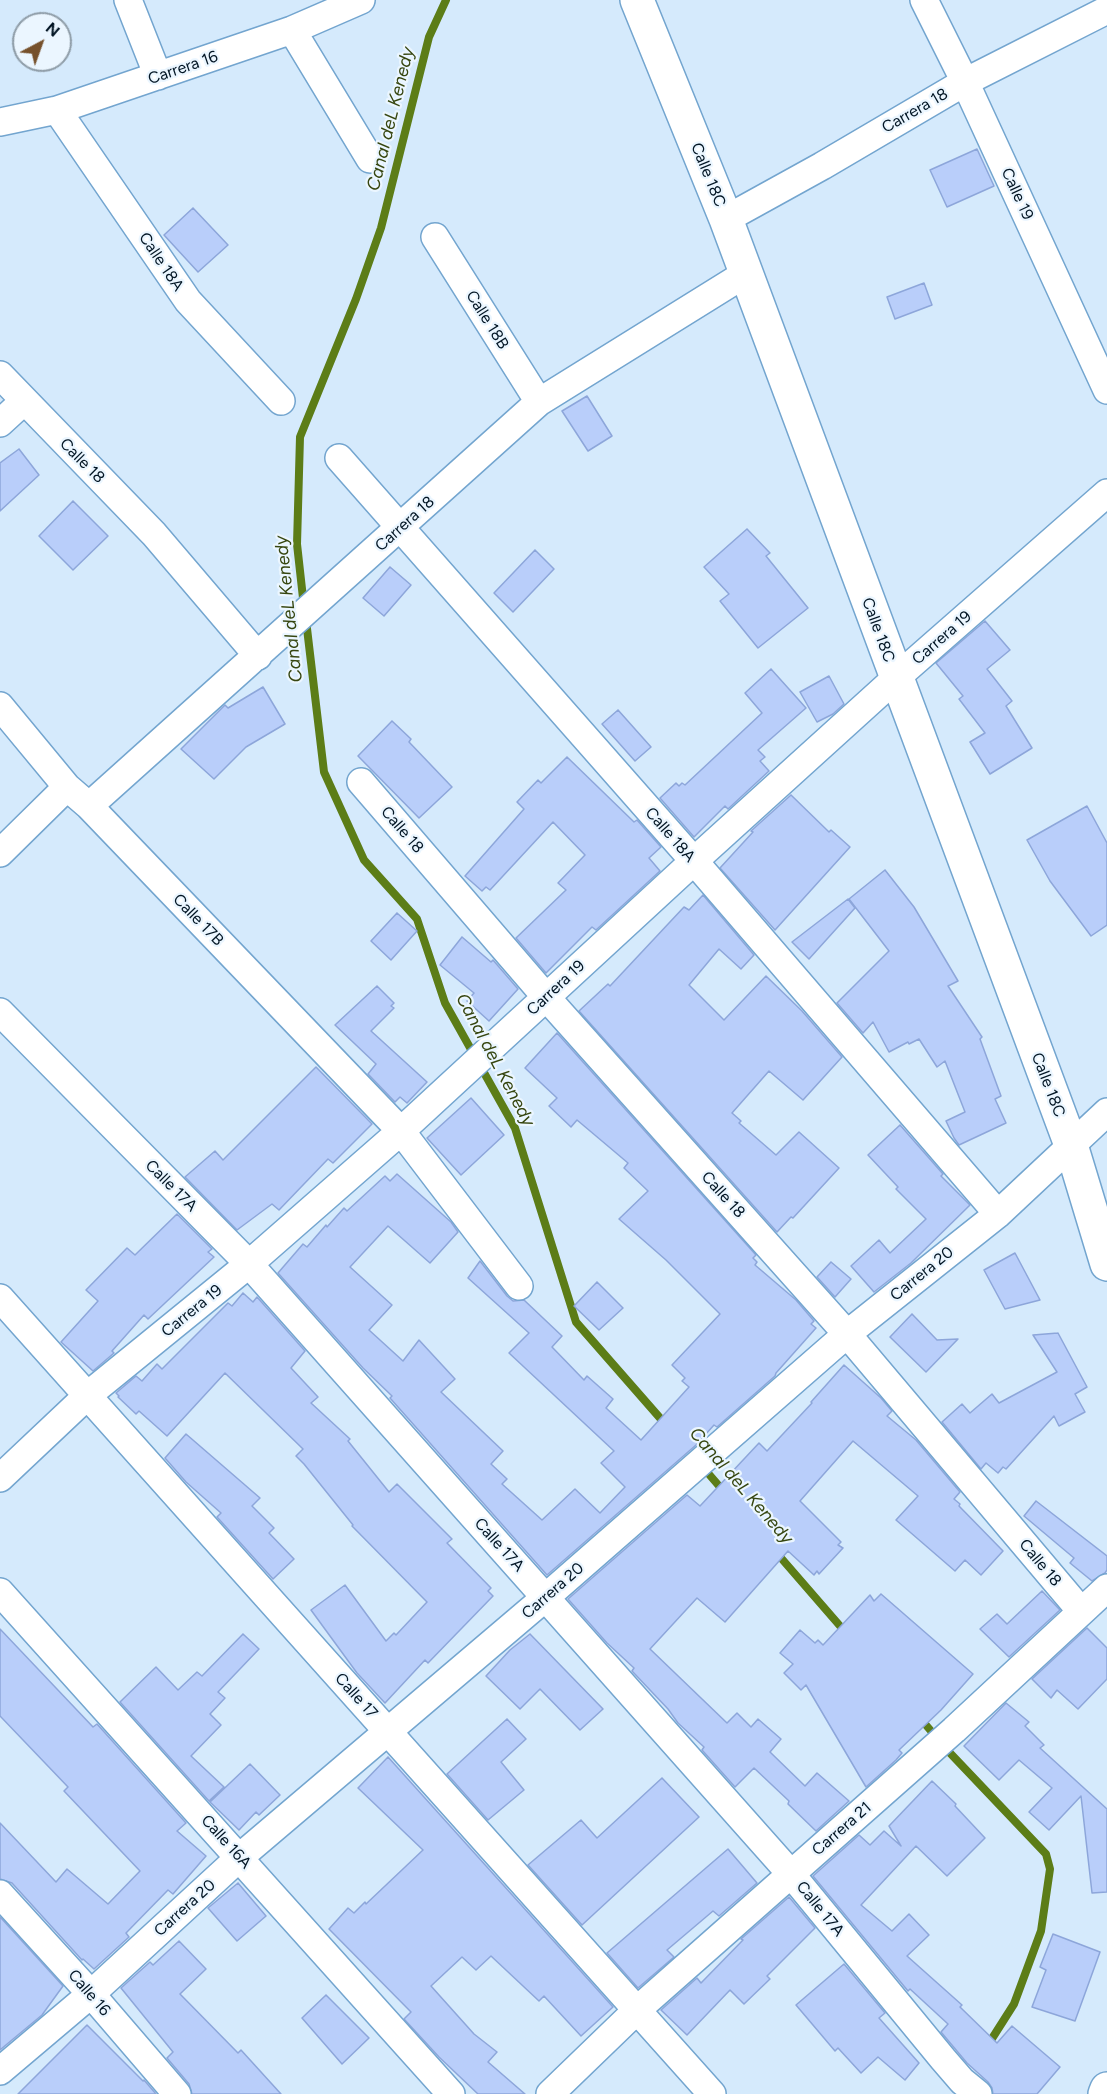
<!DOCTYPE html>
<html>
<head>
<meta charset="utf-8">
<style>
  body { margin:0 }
  #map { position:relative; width:1107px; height:2094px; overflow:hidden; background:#d5eafc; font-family:Figtree,sans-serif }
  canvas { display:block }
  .north { position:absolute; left:12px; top:12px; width:60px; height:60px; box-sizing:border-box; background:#ebf6ff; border:2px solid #8e9ca7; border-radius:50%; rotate:41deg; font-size:16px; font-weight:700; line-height:24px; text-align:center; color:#021524 }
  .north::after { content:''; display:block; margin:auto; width:21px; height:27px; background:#76512c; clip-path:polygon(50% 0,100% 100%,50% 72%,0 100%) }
</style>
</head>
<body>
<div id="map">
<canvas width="1107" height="2094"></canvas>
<div class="north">N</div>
</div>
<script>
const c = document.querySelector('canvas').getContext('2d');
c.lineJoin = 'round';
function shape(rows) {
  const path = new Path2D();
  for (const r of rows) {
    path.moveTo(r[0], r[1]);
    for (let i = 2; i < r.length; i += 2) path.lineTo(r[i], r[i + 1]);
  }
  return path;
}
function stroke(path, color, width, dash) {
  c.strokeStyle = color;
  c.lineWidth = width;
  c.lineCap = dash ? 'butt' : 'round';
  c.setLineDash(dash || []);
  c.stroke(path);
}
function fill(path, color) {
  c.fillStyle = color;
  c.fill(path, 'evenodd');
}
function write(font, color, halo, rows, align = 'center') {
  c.font = font + ' Figtree,sans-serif';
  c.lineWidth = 4.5;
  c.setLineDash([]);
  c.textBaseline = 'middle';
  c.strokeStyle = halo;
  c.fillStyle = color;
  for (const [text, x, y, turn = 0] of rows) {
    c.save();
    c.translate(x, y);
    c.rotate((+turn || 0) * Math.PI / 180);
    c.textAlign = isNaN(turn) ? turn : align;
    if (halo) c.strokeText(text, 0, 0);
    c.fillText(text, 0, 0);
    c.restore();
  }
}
stroke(shape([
  [304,607,297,544,300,437,356,299,381,228,429,37,446,0],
  [306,620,324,772,364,860,417,919,445,1003,515,1128,576,1322,667,1426],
  [701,1465,726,1494],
  [775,1551,847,1634],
  [919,1717,950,1753,1046,1854,1050,1869,1041,1931,1014,2004,986,2048]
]), '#5c7d17', 8);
const building = shape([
  [977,149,994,186,947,207,930,170,977,149],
  [193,208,228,245,198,272,164,235,193,208],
  [924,283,932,305,895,319,887,297,924,283],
  [587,396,612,436,588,451,562,411,587,396],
  [19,449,39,475,0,511,0,463,19,449],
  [73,501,108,536,73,570,39,536,73,501],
  [747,529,770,553,766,556,808,608,758,648,720,601,729,594,704,567,747,529],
  [535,550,554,569,513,612,494,593,535,550],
  [390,567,411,585,384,616,363,598,390,567],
  [985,621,1010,650,987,669,1012,701,1006,706,1032,748,990,774,970,742,985,733,959,699,963,696,936,663,985,621],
  [771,669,806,708,758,750,765,757,760,761,769,771,728,809,725,806,694,837,660,798,676,783,679,786,682,783,685,785,762,713,745,693,771,669],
  [829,676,844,704,833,714,817,722,800,692,829,676],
  [263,687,285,724,246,747,214,779,181,749,225,705,228,708,263,687],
  [618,710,651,747,635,761,602,724,618,710],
  [392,721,411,739,409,742,452,787,419,818,358,756,392,721],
  [567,757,634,822,637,820,661,847,649,858,660,871,596,930,592,927,546,973,516,938,566,890,558,883,585,855,553,822,490,890,486,887,482,891,465,876,524,809,517,802,538,780,541,783,567,757],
  [791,795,829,832,831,830,850,847,775,930,720,868,753,832,751,831,791,795],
  [1087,806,1107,843,1107,925,1091,936,1050,881,1027,840,1087,806],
  [885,870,914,907,958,981,948,986,982,1037,980,1039,1001,1096,995,1099,1006,1123,959,1145,954,1138,946,1121,965,1112,945,1061,937,1067,919,1039,909,1044,908,1042,889,1052,873,1022,863,1033,837,1003,889,951,849,899,885,870],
  [703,895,754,955,741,969,719,949,689,985,724,1020,766,976,802,1011,842,1057,803,1100,769,1071,732,1113,741,1121,739,1123,776,1155,799,1132,839,1168,793,1218,791,1217,777,1232,579,1011,608,984,610,986,684,907,689,910,703,895],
  [848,899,855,908,809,959,792,942,848,899],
  [397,913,417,931,391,960,371,941,397,913],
  [462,937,491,962,493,960,518,989,489,1021,467,1001,474,993,440,965,462,937],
  [377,986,394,1003,391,1006,394,1008,371,1031,427,1082,407,1103,400,1097,395,1102,368,1074,376,1064,335,1025,377,986],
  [557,1033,756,1255,753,1258,757,1262,755,1265,796,1300,814,1321,811,1324,816,1328,776,1373,775,1376,717,1427,714,1425,696,1445,547,1575,390,1398,392,1396,363,1368,278,1273,303,1244,307,1247,326,1225,327,1227,344,1208,347,1211,385,1176,390,1181,397,1174,451,1222,458,1232,430,1263,388,1226,350,1267,392,1305,369,1330,403,1361,419,1340,455,1379,441,1392,503,1451,491,1464,507,1479,502,1484,542,1520,575,1489,600,1513,625,1487,601,1463,614,1451,509,1353,529,1333,468,1278,480,1261,507,1296,513,1301,524,1300,562,1336,552,1347,584,1380,587,1376,613,1399,606,1408,641,1440,689,1387,682,1381,685,1378,672,1365,720,1314,666,1260,619,1219,648,1191,624,1168,628,1163,577,1120,571,1127,549,1106,557,1098,525,1068,557,1033],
  [316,1067,372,1124,333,1163,328,1159,279,1210,272,1204,237,1230,185,1177,215,1151,223,1160,316,1067],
  [471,1098,504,1135,461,1175,427,1138,471,1098],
  [900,1125,943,1174,941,1176,970,1205,911,1263,874,1292,851,1266,879,1240,890,1253,926,1219,896,1189,898,1187,868,1155,900,1125],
  [177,1214,212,1249,208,1252,214,1257,148,1319,144,1315,112,1351,114,1353,93,1371,61,1342,98,1301,86,1290,127,1248,135,1255,177,1214],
  [1015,1253,1040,1300,1005,1309,984,1270,1015,1253],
  [831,1262,851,1279,835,1297,817,1277,831,1262],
  [597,1282,623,1308,599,1330,574,1306,597,1282],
  [243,1293,253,1302,257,1297,305,1351,291,1368,318,1397,311,1403,350,1439,348,1441,389,1492,397,1484,452,1539,447,1543,491,1588,488,1591,493,1596,428,1663,425,1660,385,1703,357,1673,311,1610,345,1585,386,1641,394,1633,396,1635,427,1602,352,1526,353,1525,304,1464,296,1456,303,1449,225,1373,167,1436,139,1411,136,1414,118,1397,119,1396,116,1393,136,1376,142,1381,157,1364,162,1369,228,1303,232,1306,243,1293],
  [912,1314,937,1340,958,1339,926,1372,890,1337,912,1314],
  [1058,1333,1087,1387,1075,1394,1085,1412,1059,1426,1054,1416,1006,1469,1003,1467,998,1473,986,1463,981,1469,942,1422,962,1404,970,1413,992,1394,999,1403,1057,1372,1033,1335,1058,1333],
  [844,1365,881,1398,892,1411,887,1416,916,1440,960,1492,954,1499,960,1504,959,1506,1003,1551,981,1575,965,1560,955,1571,896,1520,918,1496,853,1441,800,1501,841,1542,838,1545,843,1548,819,1574,817,1571,814,1575,788,1551,725,1622,697,1598,650,1649,727,1723,737,1713,751,1727,758,1719,781,1739,770,1752,805,1786,817,1773,849,1801,816,1831,788,1804,789,1801,754,1768,735,1787,702,1750,704,1747,678,1723,668,1709,632,1671,634,1668,607,1643,568,1599,687,1495,700,1506,759,1443,767,1451,812,1403,811,1402,844,1365],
  [186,1434,260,1498,252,1506,274,1528,269,1533,294,1559,273,1579,217,1517,221,1513,186,1482,165,1458,186,1434],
  [1036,1501,1107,1556,1107,1570,1105,1573,1092,1581,1070,1563,1074,1558,1024,1516,1036,1501],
  [1042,1591,1060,1610,1009,1657,980,1629,997,1614,1007,1624,1042,1591],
  [881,1594,973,1674,941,1710,899,1750,902,1753,896,1760,866,1787,806,1685,801,1690,784,1673,793,1664,780,1653,800,1630,815,1643,818,1640,823,1645,870,1595,874,1601,881,1594],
  [1087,1628,1107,1648,1107,1679,1078,1709,1057,1690,1051,1698,1032,1679,1087,1628],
  [0,1629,93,1727,97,1724,186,1823,177,1831,206,1856,173,1894,168,1890,126,1933,129,1937,94,1969,83,1959,82,1960,12,1883,0,1879,0,1823,56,1882,67,1869,108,1904,140,1871,64,1791,68,1787,0,1716,0,1629],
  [243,1634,259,1649,218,1692,225,1698,210,1714,221,1725,191,1756,224,1787,209,1801,120,1702,156,1667,178,1690,197,1672,202,1676,243,1634],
  [530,1634,603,1709,580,1730,540,1689,520,1709,486,1676,510,1650,530,1634],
  [1006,1703,1029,1722,1025,1726,1044,1745,1040,1748,1107,1809,1107,1892,1092,1893,1081,1796,1049,1830,1029,1812,1052,1788,1019,1760,999,1780,964,1746,1006,1703],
  [507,1719,526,1739,501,1762,524,1790,488,1820,447,1774,507,1719],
  [388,1757,613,2007,581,2036,544,1996,539,2001,491,1956,476,1970,462,1957,431,1986,474,2034,497,2052,488,2062,525,2094,478,2094,439,2057,404,2019,411,2012,329,1929,348,1908,354,1913,365,1902,366,1904,423,1850,358,1788,388,1757],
  [250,1764,280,1795,259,1815,256,1812,239,1830,210,1802,250,1764],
  [662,1778,699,1817,582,1925,528,1865,581,1820,597,1838,662,1778],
  [932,1781,956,1804,955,1806,985,1838,947,1876,916,1846,861,1905,892,1931,909,1914,929,1935,907,1956,962,2005,960,2007,997,2043,1012,2026,1060,2067,1037,2094,993,2094,992,2088,988,2082,967,2063,941,2032,948,2024,910,1989,908,1991,813,1876,859,1835,870,1845,884,1831,901,1846,889,1826,932,1781],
  [728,1849,757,1883,719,1916,713,1911,667,1950,674,1957,638,1988,607,1953,728,1849],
  [238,1883,266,1916,237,1941,208,1908,238,1883],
  [789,1897,815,1928,767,1976,770,1979,744,2004,730,1990,687,2035,661,2010,697,1978,701,1983,743,1940,741,1939,789,1897],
  [0,1917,63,1986,42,2015,0,2050,0,1917],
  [1053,1934,1100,1952,1075,2021,1032,2007,1046,1970,1040,1967,1053,1934],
  [179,1941,206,1969,180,1994,238,2053,241,2050,281,2094,192,2094,189,2084,167,2058,173,2052,121,1988,150,1962,153,1965,179,1941],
  [844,1964,885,2013,879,2018,919,2063,905,2080,878,2057,861,2073,838,2048,835,2051,796,2005,844,1964],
  [326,1995,369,2038,342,2064,302,2018,326,1995],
  [87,2025,143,2081,144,2080,156,2094,18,2094,87,2025]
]);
fill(building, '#b9cefa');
stroke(building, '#8da6da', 1.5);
const minor = shape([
  [128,0,158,76],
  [924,0,965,82,1107,390],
  [292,30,370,159],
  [57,110,188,301,281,401],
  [0,122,57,110,292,30,361,0],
  [726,219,822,166,965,82,1107,10],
  [435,237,539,402],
  [0,375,154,534,258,656],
  [0,423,24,401],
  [339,458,694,861,998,1214],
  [0,706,67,787,89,806,401,1131,519,1286],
  [361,782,546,997,847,1334,1081,1611],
  [89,806,539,402,745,274],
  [0,853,67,787],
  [0,1012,249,1264,791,1874,943,2059,962,2081,978,2094],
  [0,1298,712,2094],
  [0,1478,88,1395,249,1264,401,1131,694,861,896,678,1107,493],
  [0,1592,451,2094],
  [0,1894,91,1994,177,2094],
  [0,2071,91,1994,240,1857,546,1597,847,1334,998,1214,1107,1112],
  [550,2094,637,2010,954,1730,1107,1588]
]);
const secondary = shape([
  [637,0,726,219,1071,1145,1107,1264],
  [1105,2094,1107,2089]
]);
stroke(minor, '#73a5cf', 30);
stroke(secondary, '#73a5cf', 36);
stroke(minor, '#fff', 27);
stroke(secondary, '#fff', 33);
write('16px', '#021524', '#ebf6ff', [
  ["Carrera 16",183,68,-19],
  ["Carrera 18",915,111,-30],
  ["Calle 18C",708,175,68],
  ["Calle 19",1017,194,65],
  ["Calle 18A",161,262,56],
  ["Calle 18B",487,320,58],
  ["Calle 18",82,461,45],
  ["Carrera 18",405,524,-42],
  ["Calle 18C",878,630,70],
  ["Carrera 19",942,638,-41],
  ["Calle 18",402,830,49],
  ["Calle 18A",670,835,49],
  ["Calle 17B",198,920,46],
  ["Carrera 19",556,988,-43],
  ["Calle 18C",1048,1085,69],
  ["Calle 17A",171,1186,45],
  ["Calle 18",723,1195,48],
  ["Carrera 20",922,1274,-39],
  ["Carrera 19",192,1311,-39],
  ["Calle 17A",499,1545,48],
  ["Calle 18",1040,1563,50],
  ["Carrera 20",553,1591,-41],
  ["Calle 17",356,1696,48],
  ["Carrera 21",842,1829,-41],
  ["Calle 16A",226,1842,48],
  ["Carrera 20",185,1908,-42],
  ["Calle 17A",820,1909,51],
  ["Calle 16",89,1993,49]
]);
write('italic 18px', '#364610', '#ebf6ff', [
  ["Canal deL Kenedy",391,119,-76],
  ["Canal deL Kenedy",289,609,-96],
  ["Canal deL Kenedy",495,1060,62],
  ["Canal deL Kenedy",741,1486,49]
]);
</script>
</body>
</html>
